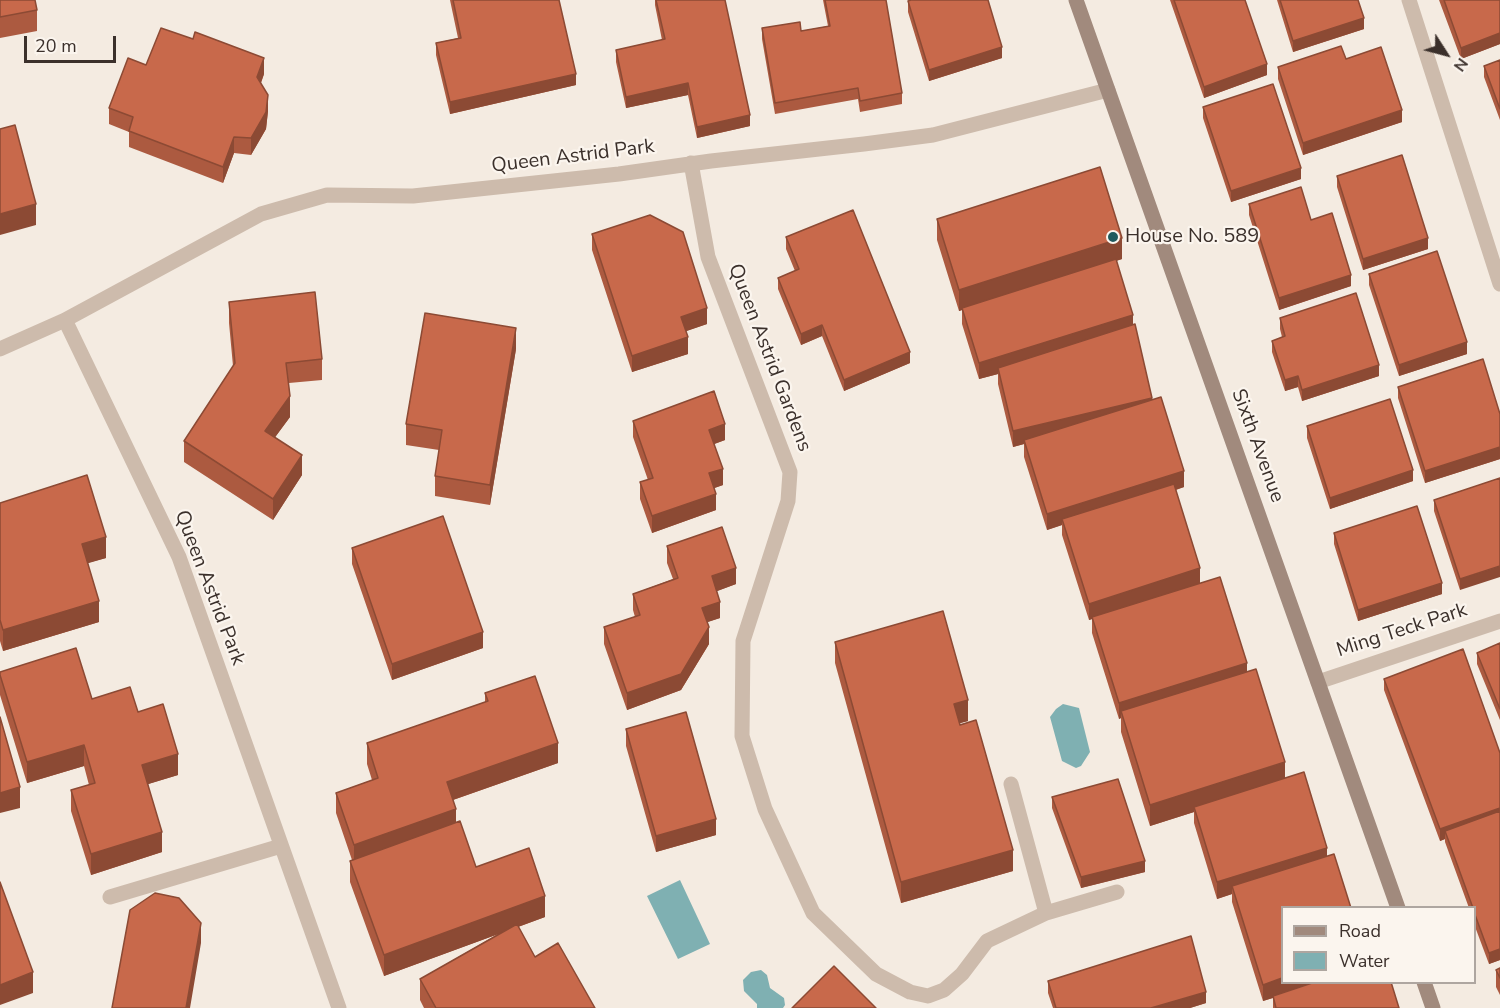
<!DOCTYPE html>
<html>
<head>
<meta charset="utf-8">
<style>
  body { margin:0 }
  #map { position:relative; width:1500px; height:1008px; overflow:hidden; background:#f4ebe1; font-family:"Nunito Sans",sans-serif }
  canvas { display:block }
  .legend { position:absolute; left:1281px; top:906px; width:195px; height:78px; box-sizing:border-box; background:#fbf5ee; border:2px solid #aea6a0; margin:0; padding:8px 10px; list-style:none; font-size:18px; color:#3b302b }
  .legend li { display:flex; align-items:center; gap:12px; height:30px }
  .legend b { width:30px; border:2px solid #aea6a0 }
  .north { position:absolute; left:1416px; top:24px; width:60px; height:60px; -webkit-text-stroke:4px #fbf5ee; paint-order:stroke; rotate:126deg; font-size:16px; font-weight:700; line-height:24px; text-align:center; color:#3b302b }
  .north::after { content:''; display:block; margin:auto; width:21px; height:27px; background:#3b302b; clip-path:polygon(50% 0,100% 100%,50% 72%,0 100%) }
  .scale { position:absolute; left:24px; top:36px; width:92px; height:27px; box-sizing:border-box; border:3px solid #3b302b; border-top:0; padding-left:8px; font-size:18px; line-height:21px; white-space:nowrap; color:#3b302b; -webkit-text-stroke:4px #fbf5ee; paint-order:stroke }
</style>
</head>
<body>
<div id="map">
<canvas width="1500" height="1008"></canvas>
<ul class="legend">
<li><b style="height:8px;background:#a18a7d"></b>Road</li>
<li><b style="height:16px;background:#7fb0b2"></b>Water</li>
</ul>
<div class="north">N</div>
<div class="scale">20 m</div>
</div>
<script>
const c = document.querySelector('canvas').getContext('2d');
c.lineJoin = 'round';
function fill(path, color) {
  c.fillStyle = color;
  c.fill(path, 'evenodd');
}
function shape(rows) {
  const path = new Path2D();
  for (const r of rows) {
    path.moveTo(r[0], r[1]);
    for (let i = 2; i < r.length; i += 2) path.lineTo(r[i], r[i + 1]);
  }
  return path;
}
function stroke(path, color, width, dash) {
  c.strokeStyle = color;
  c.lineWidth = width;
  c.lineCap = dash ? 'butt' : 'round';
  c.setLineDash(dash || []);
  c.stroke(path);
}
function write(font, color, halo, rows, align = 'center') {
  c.font = font + ' "Nunito Sans",sans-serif';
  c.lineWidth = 4.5;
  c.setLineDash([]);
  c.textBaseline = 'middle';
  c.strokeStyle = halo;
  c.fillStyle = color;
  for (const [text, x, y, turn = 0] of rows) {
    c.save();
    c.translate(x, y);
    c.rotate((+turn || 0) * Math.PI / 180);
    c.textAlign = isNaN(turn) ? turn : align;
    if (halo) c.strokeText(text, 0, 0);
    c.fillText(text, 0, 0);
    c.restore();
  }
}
fill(shape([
  [1063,704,1079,708,1090,752,1081,766,1076,768,1062,761,1050,717,1056,709],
  [680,880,710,944,678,959,647,896],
  [761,970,767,975,770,988,784,998,785,1005,783,1008,757,1008,757,1004,744,991,743,980,751,972]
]), '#7fb0b2');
stroke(shape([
  [1409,0,1500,284],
  [691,163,708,257,790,472,788,501,743,641,742,736,765,809,813,913,876,974,910,992,928,996,944,990,962,974,987,941,1046,913,1117,892],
  [65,320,179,557,339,1008],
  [0,349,65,320,261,214,327,195,413,196,619,174,711,161,864,144,933,135,1108,90],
  [1318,682,1500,621],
  [1011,784,1046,913],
  [110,897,281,846]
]), '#cdbbac', 15);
stroke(shape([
  [1076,0,1398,908],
  [1424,982,1433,1008]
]), '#a18a7d', 15);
fill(shape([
  [0,0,37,10,37,31,0,38],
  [450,0,559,0,576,85,450,114,436,55,436,43,458,38],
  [655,0,725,0,750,126,697,138,688,95,626,108,616,62,616,50,662,40,655,5],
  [823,0,886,0,902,93,902,104,860,112,858,99,775,114,762,39,762,28,801,31,828,26],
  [1170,0,1245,0,1267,75,1204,98],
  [1277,0,1358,0,1364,29,1293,52],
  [1439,0,1500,0,1500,44,1461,59],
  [908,1,1002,58,929,81,908,12],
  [1346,59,1402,122,1303,155,1278,79,1278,67],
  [1500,60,1500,120,1484,77,1484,66],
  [264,74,261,83,268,111,266,129,251,155,234,153,223,183,129,147,129,132,109,124,109,108],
  [1203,107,1301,179,1231,202,1203,118],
  [1337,176,1428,249,1363,270,1337,187],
  [1249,204,1311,220,1351,286,1279,310,1249,215],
  [937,219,1122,259,1116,261,1152,400,1184,487,1176,490,1200,583,1247,672,1282,908,1399,1008,1273,1008,1273,998,1263,1001,1232,902,1232,894,1217,899,1194,823,1194,812,1150,826,1121,732,1121,718,1119,719,1092,633,1092,619,1089,620,1062,535,1062,525,1047,530,1024,457,1024,444,1013,447,998,384,998,374,979,379,962,324,962,310,959,311,937,240],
  [592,234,707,324,686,331,688,354,632,372,592,250],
  [786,237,910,363,844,391,822,336,801,345,778,289,778,278,795,271,786,249],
  [1369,274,1467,354,1399,376,1369,285],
  [229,302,322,359,322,380,289,383,290,417,275,437,302,475,273,520,184,462,184,441,233,366,229,323],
  [1280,318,1379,376,1302,401,1298,387,1285,391,1272,352,1272,341,1282,337,1280,329],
  [516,349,490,505,435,496,435,476,439,450,406,445,406,424],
  [1398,387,1500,414,1500,459,1425,483,1398,398],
  [633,421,725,440,714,444,723,485,714,488,716,510,652,533,640,499,640,482,648,480,633,437],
  [1307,426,1413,481,1330,509,1307,438],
  [1500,478,1460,590,1434,511,1434,500],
  [0,503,106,558,87,563,99,622,3,651,0,641],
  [1334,533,1442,594,1358,621,1334,544],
  [667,546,736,584,717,591,720,618,707,622,709,644,681,690,627,710,604,644,604,627,635,617,633,610,633,594,673,579,667,563],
  [352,548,483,648,392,680,352,564],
  [835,642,968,721,959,723,1013,871,901,903,835,663],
  [1500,643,1500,720,1477,664,1477,653],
  [0,672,92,699,138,712,178,775,148,784,162,852,91,875,71,811,71,790,89,785,84,766,27,783,0,695],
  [1384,679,1500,753,1500,960,1489,964,1474,924,1474,908,1469,908,1445,842,1445,839,1440,841,1384,690],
  [485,693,558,763,453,800,456,823,476,867,545,917,518,927,535,957,595,1008,424,1008,420,1000,420,979,498,934,384,976,350,882,350,861,352,860,336,813,336,793,372,780,367,764,367,743,485,702],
  [626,729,716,835,656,852,626,746],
  [1052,797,1145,872,1081,888,1052,808],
  [1500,968,1500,995,1496,987,1496,970],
  [1048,981,1206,1003,1190,1008,1053,1008,1048,993]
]), '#ac5a40');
fill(shape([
  [1364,18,1364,29,1293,52,1293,41],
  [1500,33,1500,44,1461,59,1461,48],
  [1002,47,1002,58,929,81,929,70],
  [264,58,264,74,257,93,257,77],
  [1267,64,1267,75,1204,98,1204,87],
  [576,74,576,85,450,114,450,102],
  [688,83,688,95,626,108,626,97],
  [268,95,268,111,266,129,251,155,251,138],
  [1402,110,1402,122,1303,155,1303,143],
  [750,115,750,126,697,138,697,127],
  [234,137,234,153,223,183,223,167],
  [1301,168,1301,179,1231,202,1231,191],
  [36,204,36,225,0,235,0,214],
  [1122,238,1122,259,959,311,959,290],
  [1428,238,1428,249,1363,270,1363,259],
  [1351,275,1351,286,1279,310,1279,298],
  [707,308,707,324,681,333,681,317],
  [1133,315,1133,331,998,368,998,374,979,379,979,363],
  [822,325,822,336,801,345,801,334],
  [516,328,516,349,490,505,490,485],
  [688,337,688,354,632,372,632,356],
  [1467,342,1467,354,1399,376,1399,365],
  [910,352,910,363,844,391,844,380],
  [1379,365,1379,376,1302,401,1302,390],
  [1298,376,1298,387,1285,391,1285,380],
  [290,396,290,417,265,451,265,431],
  [1152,398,1152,414,1024,440,1024,444,1013,447,1013,431],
  [725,424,725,440,709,446,709,430],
  [1500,447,1500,459,1425,483,1425,471],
  [302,455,302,475,273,520,273,499],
  [723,469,723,485,709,490,709,473],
  [1413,470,1413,481,1330,509,1330,498],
  [1184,471,1184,487,1064,525,1062,519,1062,525,1047,530,1047,514],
  [716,494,716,510,652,533,652,516],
  [106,537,106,558,82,565,82,544],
  [1500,566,1500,577,1460,590,1460,579],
  [736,568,736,584,712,593,712,576],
  [1200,568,1200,585,1089,620,1089,604],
  [1442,583,1442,594,1358,621,1358,610],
  [99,601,99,622,3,651,3,630],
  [720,602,720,618,702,624,702,608],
  [709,627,709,644,681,690,627,710,627,693],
  [483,632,483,648,392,680,392,664],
  [1247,663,1247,679,1121,711,1121,718,1119,719,1119,703],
  [968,700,968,721,954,725,954,704],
  [558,743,558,763,447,802,447,782],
  [84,745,84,766,27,783,27,762],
  [178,754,178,775,142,786,142,765],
  [1285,762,1285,783,1194,807,1194,812,1150,826,1150,805],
  [20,787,20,808,0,813,0,793],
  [1500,808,1500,819,1445,831,1445,839,1440,841,1440,829],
  [456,809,456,830,354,866,354,845],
  [716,819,716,835,656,852,656,836],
  [162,832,162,852,91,875,91,854],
  [1327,848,1327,864,1232,886,1232,894,1217,899,1217,882],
  [1013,850,1013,871,901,903,901,882],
  [1145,861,1145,872,1081,888,1081,877],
  [545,896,545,917,384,976,384,955],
  [201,923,201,943,190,1008,186,1008],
  [1500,949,1500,960,1489,964,1489,953],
  [33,972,33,993,0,1005,0,985],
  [1282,978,1282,982,1322,982,1263,1001,1263,985],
  [1206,992,1206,1003,1190,1008,1151,1008]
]), '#8c4a34');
const building = shape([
  [0,0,35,0,37,10,0,17,0,0],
  [453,0,559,0,576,74,450,102,436,43,461,38,453,0],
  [656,0,725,0,750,115,697,127,688,83,626,97,616,50,665,39,656,0],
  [825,0,886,0,902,93,860,101,858,88,775,103,762,28,800,22,801,31,830,26,825,0],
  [911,0,988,0,1002,47,929,70,908,1,911,0],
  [1174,0,1245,0,1267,64,1204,87,1174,0],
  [1280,0,1358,0,1364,18,1293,41,1280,0],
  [1444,0,1500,0,1500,33,1461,48,1444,0],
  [161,28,193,39,195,32,264,58,257,77,268,95,266,112,251,138,234,137,223,167,129,131,133,117,109,108,128,58,146,65,161,28],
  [1341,46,1346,59,1381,47,1402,110,1303,143,1278,67,1341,46],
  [1500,60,1500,109,1484,66,1500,60],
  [1273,84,1301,168,1231,191,1203,107,1273,84],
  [15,125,36,204,0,214,0,129,15,125],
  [1402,155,1428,238,1363,259,1337,176,1402,155],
  [1100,167,1122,238,959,290,937,219,1100,167],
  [1301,187,1311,220,1332,213,1351,275,1279,298,1249,204,1301,187],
  [853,210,910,352,844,380,822,325,801,334,778,278,799,269,786,237,853,210],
  [650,215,683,232,707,308,681,317,688,337,632,356,592,234,650,215],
  [1437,251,1467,342,1399,365,1369,274,1437,251],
  [1116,259,1133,315,979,363,962,308,1116,259],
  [315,292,322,359,286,363,290,396,265,431,302,455,273,499,184,441,235,363,229,302,315,292],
  [1356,293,1379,365,1302,390,1298,376,1285,380,1272,341,1285,336,1280,318,1356,293],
  [425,313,516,328,490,485,435,476,442,430,406,424,425,313],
  [1135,324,1152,398,1013,431,998,368,1135,324],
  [1483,359,1500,414,1500,447,1425,471,1398,387,1483,359],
  [714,391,725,424,709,430,723,469,709,473,716,494,652,516,640,482,653,478,633,421,714,391],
  [1161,397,1184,471,1047,514,1024,440,1161,397],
  [1390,399,1413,470,1330,498,1307,426,1390,399],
  [87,475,106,537,82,544,99,601,3,630,0,620,0,503,87,475],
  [1500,478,1500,566,1460,579,1434,500,1500,478],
  [1174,484,1200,568,1089,604,1062,519,1174,484],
  [1417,506,1442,583,1358,610,1334,533,1417,506],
  [443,516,483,632,392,664,352,548,443,516],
  [722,527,736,568,712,576,720,602,702,608,709,627,681,674,627,693,604,627,640,615,633,594,678,578,667,546,722,527],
  [1220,577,1247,663,1119,703,1092,617,1220,577],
  [943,611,968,700,954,704,960,725,976,720,1013,850,901,882,835,642,943,611],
  [1500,643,1500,709,1477,653,1500,643],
  [76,648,92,699,130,687,138,712,163,704,178,754,142,765,162,832,91,854,71,790,95,783,84,745,27,762,0,675,0,672,76,648],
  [1463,649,1500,753,1500,808,1440,829,1384,679,1463,649],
  [1256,669,1285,762,1150,805,1121,711,1256,669],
  [535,676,558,743,447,782,456,809,354,845,336,793,378,778,367,743,488,701,485,693,535,676],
  [686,712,716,819,656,836,626,729,686,712],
  [0,717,20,787,0,793,0,717],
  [1304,772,1327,848,1217,882,1194,807,1304,772],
  [1118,779,1145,861,1081,877,1052,797,1118,779],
  [1500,811,1500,949,1489,953,1474,912,1474,908,1473,908,1445,831,1500,811],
  [460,821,476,867,529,848,545,896,384,955,350,861,460,821],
  [1334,854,1351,908,1282,908,1282,978,1263,985,1232,886,1334,854],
  [0,882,33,972,0,985,0,882],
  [155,893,179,898,201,923,186,1008,112,1008,130,910,155,893],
  [517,924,535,957,558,943,595,1008,436,1008,420,979,517,924],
  [1191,936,1206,992,1151,1008,1056,1008,1048,981,1191,936],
  [834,966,876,1008,792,1008,834,966],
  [1500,968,1500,978,1496,970,1500,968],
  [1315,982,1391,982,1399,1008,1276,1008,1273,996,1315,982]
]);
fill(building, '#c8694b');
stroke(building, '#8c4a34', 1.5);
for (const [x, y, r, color] of [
  [1113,237,6,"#1f5a5e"]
]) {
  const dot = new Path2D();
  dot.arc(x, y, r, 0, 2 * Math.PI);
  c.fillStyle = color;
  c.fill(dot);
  stroke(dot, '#fbf5ee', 2);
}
write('20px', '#3b302b', '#fbf5ee', [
  ["Queen Astrid Park",573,157,-7],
  ["Queen Astrid Gardens",769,358,69],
  ["Sixth Avenue",1257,446,70],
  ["Queen Astrid Park",209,588,69],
  ["Ming Teck Park",1402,631,-18]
]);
write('20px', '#3b302b', '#fbf5ee', [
  ["House No. 589",1125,237]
], 'left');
</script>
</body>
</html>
